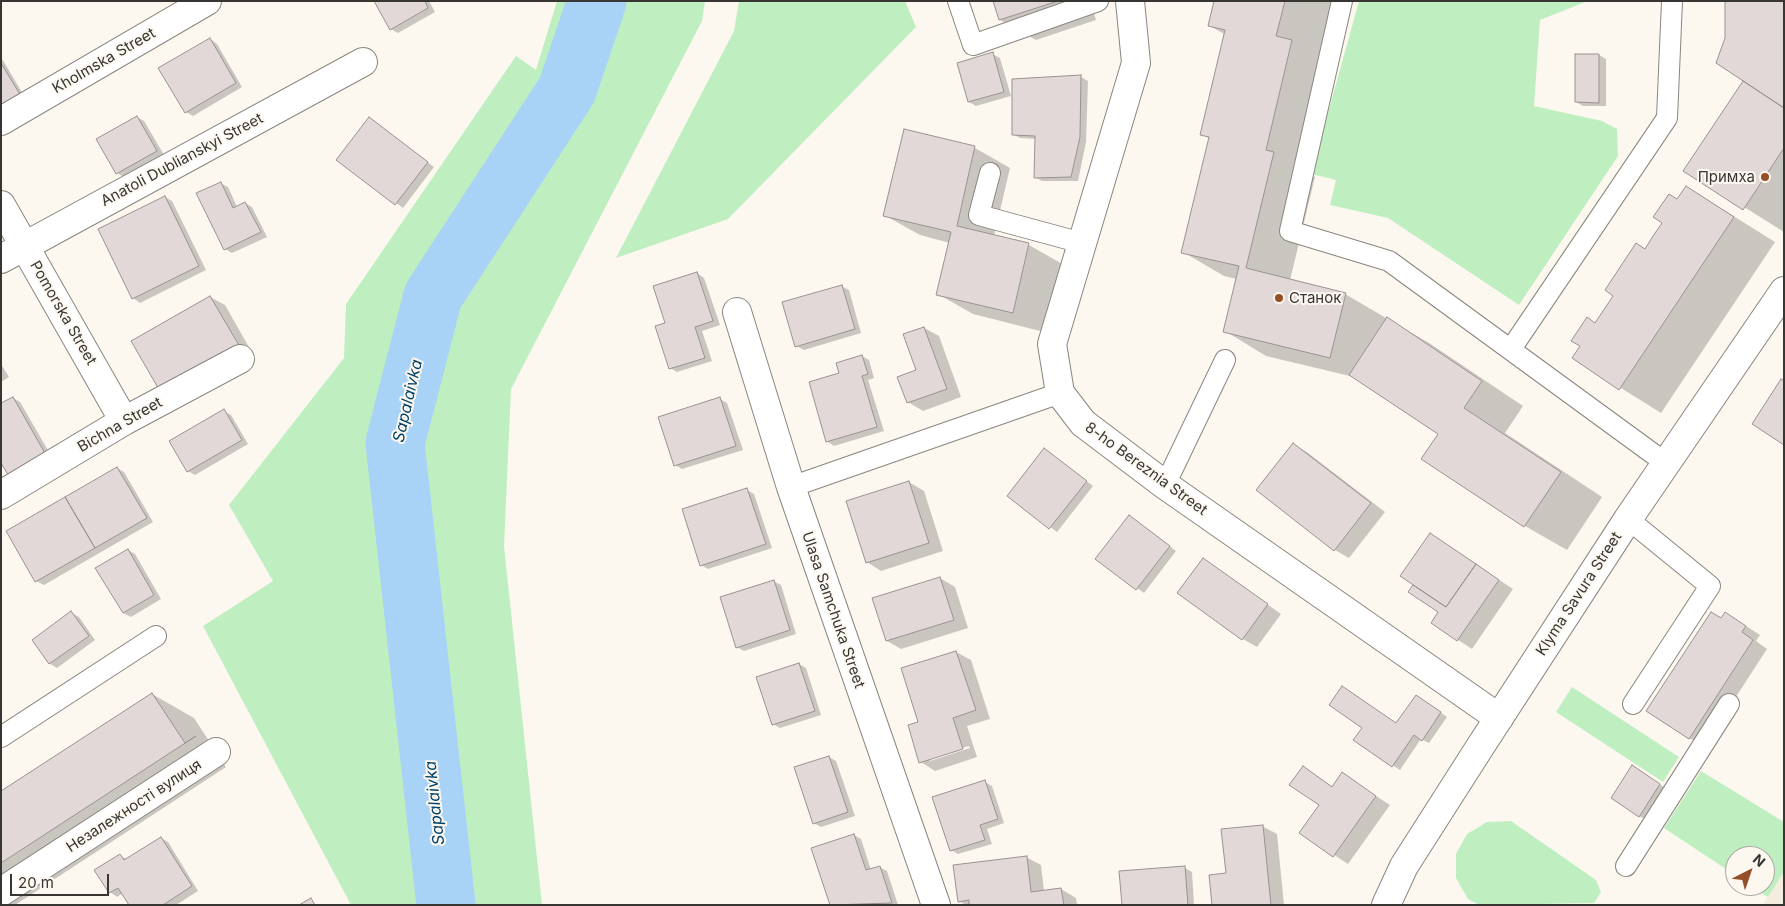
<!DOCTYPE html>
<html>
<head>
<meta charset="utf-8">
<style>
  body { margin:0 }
  #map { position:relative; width:1785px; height:906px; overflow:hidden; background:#fcf8f0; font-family:Inter,sans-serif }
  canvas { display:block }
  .frame { position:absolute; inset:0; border:2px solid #373633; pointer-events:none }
  .north { position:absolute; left:1725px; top:846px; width:50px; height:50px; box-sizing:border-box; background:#fcf8f0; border:1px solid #adaaa4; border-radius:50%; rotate:41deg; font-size:14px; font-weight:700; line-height:20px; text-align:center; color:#373633 }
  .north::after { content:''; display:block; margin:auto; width:18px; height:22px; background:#954f28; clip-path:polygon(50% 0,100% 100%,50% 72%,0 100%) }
  .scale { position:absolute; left:10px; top:874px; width:99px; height:22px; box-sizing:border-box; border:2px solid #373633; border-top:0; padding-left:6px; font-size:15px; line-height:18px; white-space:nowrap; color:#373633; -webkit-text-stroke:4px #fcf8f0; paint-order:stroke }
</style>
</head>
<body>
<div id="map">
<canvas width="1785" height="906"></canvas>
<div class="frame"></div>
<div class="north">N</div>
<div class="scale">20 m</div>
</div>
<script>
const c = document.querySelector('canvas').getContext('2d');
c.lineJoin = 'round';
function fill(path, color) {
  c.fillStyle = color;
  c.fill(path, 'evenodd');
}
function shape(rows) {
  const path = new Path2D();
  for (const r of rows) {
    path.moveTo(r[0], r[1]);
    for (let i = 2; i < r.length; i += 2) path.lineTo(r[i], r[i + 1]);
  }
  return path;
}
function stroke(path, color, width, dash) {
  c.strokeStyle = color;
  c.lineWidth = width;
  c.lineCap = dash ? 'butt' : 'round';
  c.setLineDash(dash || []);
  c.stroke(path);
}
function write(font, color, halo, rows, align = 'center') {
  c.font = font + ' Inter,sans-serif';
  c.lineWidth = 4;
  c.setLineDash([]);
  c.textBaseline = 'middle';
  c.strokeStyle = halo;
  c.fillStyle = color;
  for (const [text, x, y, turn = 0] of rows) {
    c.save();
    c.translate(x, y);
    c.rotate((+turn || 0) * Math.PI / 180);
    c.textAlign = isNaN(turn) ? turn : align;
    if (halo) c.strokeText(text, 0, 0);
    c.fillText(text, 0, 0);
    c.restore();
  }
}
fill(shape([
  [1784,872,1784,905,1763,905,1768,897]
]), '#f4edde');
fill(shape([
  [557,1,705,1,702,21,511,389,504,546,542,905,351,905,203,626,273,581,229,505,344,358,346,304,516,56,536,70],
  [739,1,905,1,916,27,728,219,616,258,734,31],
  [1359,1,1588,1,1540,20,1534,106,1602,121,1617,129,1618,156,1519,305,1388,218,1330,205,1336,180,1311,174],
  [1572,687,1679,757,1663,782,1556,712],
  [1701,771,1784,822,1784,872,1768,897,1751,886,1765,886,1765,856,1735,856,1735,875,1664,828],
  [1511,821,1596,880,1601,892,1594,903,1479,905,1468,899,1456,878,1456,854,1467,834,1487,822]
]), '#bfefc0');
fill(shape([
  [375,1,429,1,435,12,398,33,391,29],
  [994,1,1090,1,1096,20,1036,40,1000,20],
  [1216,1,1332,1,1319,57,1333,65,1307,173,1315,177,1290,280,1345,294,1429,343,1523,406,1505,433,1602,497,1567,550,1525,526,1423,458,1440,434,1354,377,1266,356,1225,331,1237,279,1224,276,1183,252,1210,139,1202,134,1226,35,1210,26],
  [1784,1,1784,232,1685,170,1744,80,1726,39],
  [210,39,217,44,242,87,193,116,186,112],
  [992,54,1000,58,1011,96,976,106,969,102],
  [1599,55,1606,59,1606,106,1583,106,1576,102],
  [1,57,30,106,1,123],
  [1081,77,1088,81,1086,142,1078,181,1042,181,1035,177,1036,139,1020,138,1013,134],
  [137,117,144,121,164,155,124,177,117,173],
  [370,119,434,167,403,208,338,159],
  [905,131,975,148,1010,168,994,236,1029,245,1064,265,1048,333,973,314,938,294,950,243,920,235,884,215],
  [220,183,228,187,237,207,245,203,252,207,267,237,232,253,225,249],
  [1687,187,1775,242,1661,413,1573,358],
  [165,197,172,201,206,270,140,303,133,298],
  [697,273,704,278,720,325,702,331,712,361,677,372,670,368,667,324],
  [841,286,849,290,861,333,804,350,796,346],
  [210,297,225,305,254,356,176,401],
  [924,328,939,336,961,397,923,411,908,402,918,371],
  [862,356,869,360,874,378,868,380,884,431,834,446,827,441,840,374],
  [1,364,9,377,1,382],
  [13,398,20,402,57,466,21,487],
  [720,399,727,403,743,450,682,469,675,465],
  [224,411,231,415,248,444,195,475,188,471],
  [1293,444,1308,453,1385,512,1349,558,1335,550],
  [1051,454,1093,486,1057,532,1009,495],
  [117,468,124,472,153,522,44,585,36,581,8,531],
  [909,482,924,491,943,551,881,571,867,562],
  [747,490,754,494,772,548,708,569,701,565],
  [1136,521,1176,551,1144,593,1097,558],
  [1430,534,1513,589,1472,649,1432,623,1440,612,1410,592,1415,585],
  [128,550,135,554,161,599,131,617,123,613],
  [1203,559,1281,614,1257,647,1243,639],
  [940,578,955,587,968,628,901,649,887,641],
  [773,581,781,585,796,634,744,651,737,647],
  [72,613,79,617,95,640,57,668,50,664,34,640],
  [1722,619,1740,622,1760,635,1756,641,1767,649,1704,746,1689,738],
  [956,652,971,660,990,719,967,726,977,757,935,771,921,762,920,723],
  [969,746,970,748,930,761,930,758],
  [799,664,806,668,821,715,780,728,773,724],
  [152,694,194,718,226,767,15,905,1,905,1,793],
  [1423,700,1447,717,1429,743,1421,739,1400,770,1355,740,1397,724],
  [829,757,836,761,855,816,821,827,814,823],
  [1303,767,1333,787,1342,774,1390,805,1348,864,1301,833,1321,805],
  [1646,776,1674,793,1654,824,1639,816],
  [985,782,992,786,1004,823,987,829,992,844,958,854,951,850],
  [1262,826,1277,834,1284,905,1213,905,1227,874],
  [854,835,861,839,871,870,879,867,887,871,898,905,831,905],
  [161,838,168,842,198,891,176,905,130,905,123,893,117,897,110,892,120,856,127,859],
  [1026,857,1041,865,1044,891,1061,889,1076,898,1077,905,966,905,959,901],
  [1185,868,1192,872,1194,905,1123,905]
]), '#0003');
stroke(shape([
  [446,905,395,443,433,296,567,90,597,1]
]), '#a8d2f6', 59);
const building = shape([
  [374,1,425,1,428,8,390,30,374,1],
  [993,1,1058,1,999,20,993,1],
  [1214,1,1285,1,1276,36,1292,40,1266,150,1274,152,1246,268,1346,293,1330,358,1223,332,1239,266,1181,253,1209,137,1200,135,1225,30,1208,26,1214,1],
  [1725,1,1784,1,1784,108,1716,63,1725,38,1725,1],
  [210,38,236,83,185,113,158,68,210,38],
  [993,52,1004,92,968,102,957,63,993,52],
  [1575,54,1599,54,1599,103,1575,102,1575,54],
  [1,63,24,101,1,115,1,63],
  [1081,75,1080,137,1071,177,1034,178,1035,136,1012,135,1012,79,1081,75],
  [1743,81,1784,108,1784,148,1743,210,1683,171,1743,81],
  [137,116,157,151,116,174,96,139,137,116],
  [369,117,428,162,395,205,336,160,369,117],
  [904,129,975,146,957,226,1029,243,1013,313,936,295,951,232,883,216,904,129],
  [221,182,233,208,245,202,261,232,224,250,196,193,221,182],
  [1686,186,1734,217,1619,390,1572,358,1580,346,1571,341,1587,317,1595,323,1613,296,1605,290,1636,243,1645,249,1653,236,1662,223,1653,217,1669,194,1677,199,1686,186],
  [165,196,199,266,132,299,98,229,165,196],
  [697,272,713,321,695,327,705,358,669,369,655,326,665,323,653,286,697,272],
  [842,285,855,329,795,347,782,302,842,285],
  [210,296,240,347,161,393,131,341,210,296],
  [1387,317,1482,381,1464,408,1561,472,1524,527,1421,459,1438,434,1349,375,1387,317],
  [924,327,947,389,907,403,897,377,916,370,903,334,924,327],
  [862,355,868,374,862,376,877,427,826,442,809,382,839,373,836,363,862,355],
  [1781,379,1784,381,1784,445,1752,424,1781,379],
  [13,397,50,462,13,483,1,463,1,403,13,397],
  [720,397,736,446,674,466,658,417,720,397],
  [224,409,242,440,187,472,169,441,224,409],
  [1293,443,1371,503,1334,551,1256,490,1293,443],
  [1044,448,1087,481,1049,529,1007,496,1044,448],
  [117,467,147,518,95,548,65,497,117,467],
  [909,481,929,543,866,563,846,501,909,481],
  [747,488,766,544,700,566,682,509,747,488],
  [65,497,95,548,35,582,6,531,65,497],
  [1129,515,1170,546,1136,590,1095,559,1129,515],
  [1430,533,1476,564,1446,607,1400,576,1430,533],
  [128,549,154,595,123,613,95,568,128,549],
  [1203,558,1268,604,1242,640,1177,593,1203,558],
  [1476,564,1499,580,1457,641,1431,623,1438,612,1408,592,1413,585,1446,607,1476,564],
  [940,577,954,620,886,641,872,598,940,577],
  [774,580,790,630,736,648,720,597,774,580],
  [71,611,89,636,49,664,32,640,71,611],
  [1711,612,1721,618,1725,612,1746,626,1742,632,1753,640,1689,739,1646,711,1711,612],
  [956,651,976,710,953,718,963,749,919,763,908,725,918,722,901,668,956,651],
  [799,663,815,711,772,725,756,677,799,663],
  [1342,686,1396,723,1416,695,1441,712,1422,741,1414,735,1392,767,1353,740,1362,728,1329,705,1342,686],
  [152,693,185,743,196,736,1,863,1,791,152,693],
  [829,756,848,812,813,824,794,767,829,756],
  [1632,765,1660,784,1639,817,1611,798,1632,765],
  [1303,766,1332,787,1342,772,1376,796,1333,857,1299,833,1319,805,1289,785,1303,766],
  [985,780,998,819,980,825,985,840,950,851,932,797,985,780],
  [1263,825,1271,905,1212,905,1209,875,1226,873,1221,829,1263,825],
  [854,834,866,870,880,866,892,903,830,905,811,848,854,834],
  [161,837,192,886,163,905,129,905,118,888,109,893,94,870,120,854,124,860,161,837],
  [1027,856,1031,892,1061,888,1064,905,969,905,969,900,958,902,953,865,1027,856],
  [1185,866,1188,905,1122,905,1119,871,1185,866],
  [311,898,315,905,299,905,311,898]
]);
fill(building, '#e2d8d7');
stroke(building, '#9a9190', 1);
const service = shape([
  [958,1,973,45,1098,1],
  [1342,1,1290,231,1389,261,1667,464],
  [990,173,979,215,1082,243],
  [1511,349,1667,118,1672,1],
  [1165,485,1225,360],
  [791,487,1060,393],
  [1628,519,1710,586,1633,704],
  [1,737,156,636],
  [1626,866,1729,704]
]);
const minor = shape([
  [1130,1,1136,63,1052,344,1060,393,1083,423,1165,485,1499,718],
  [1,121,207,1],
  [1,205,124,421],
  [1,259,363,62],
  [737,312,791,487,936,905],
  [1,495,124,421,240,359],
  [1,892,216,752]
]);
const tertiary = shape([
  [1386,905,1404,866,1480,747,1628,519,1784,291]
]);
stroke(service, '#8a867f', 22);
stroke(minor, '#8a867f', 30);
stroke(tertiary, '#8a867f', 30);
stroke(service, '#fff', 20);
stroke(minor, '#fff', 28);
stroke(tertiary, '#fff', 28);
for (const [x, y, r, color] of [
  [1765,177,5,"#954f28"],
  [1279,298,5,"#954f28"]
]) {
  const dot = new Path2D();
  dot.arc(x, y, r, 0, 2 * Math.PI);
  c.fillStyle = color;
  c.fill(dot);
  stroke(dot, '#fcf8f0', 2);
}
write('15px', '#373633', '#fcf8f0', [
  ["Kholmska Street",104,61,-30],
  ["Anatoli Dublianskyi Street",182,160,-28],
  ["Pomorska Street",63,313,60],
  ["Bichna Street",120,425,-30],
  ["8-ho Bereznia Street",1146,469,36],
  ["Klyma Savura Street",1579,594,-57],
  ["Ulasa Samchuka Street",833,610,71],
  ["Незалежності вулиця",134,806,-33]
]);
write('15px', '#373633', '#fcf8f0', [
  ["Примха",1755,177],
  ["Станок",1289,298,"left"]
], 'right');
write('italic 16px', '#004169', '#fcf8f0', [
  ["Sapalaivka",408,401,-77],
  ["Sapalaivka",435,803,-96]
]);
</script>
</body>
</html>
